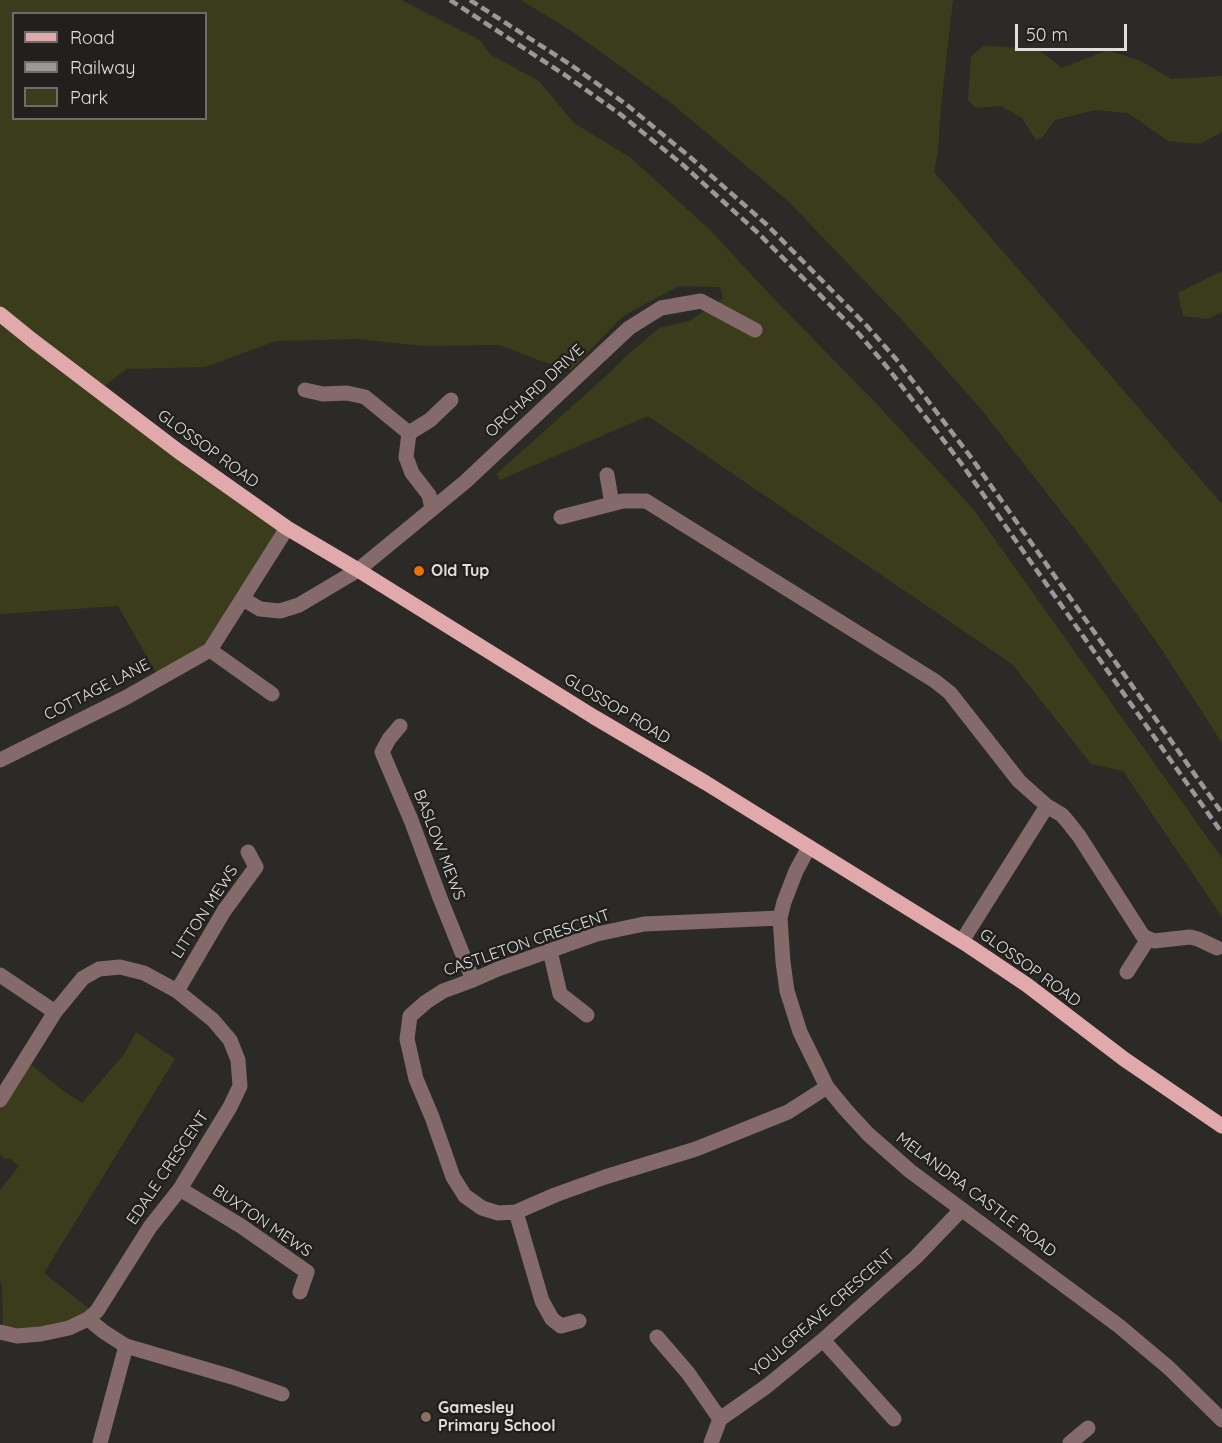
<!DOCTYPE html>
<html>
<head>
<meta charset="utf-8">
<style>
  body { margin:0 }
  #map { position:relative; width:1222px; height:1443px; overflow:hidden; background:#2b2a26; font-family:Quicksand,sans-serif }
  canvas { display:block }
  .legend { position:absolute; left:12px; top:12px; width:195px; height:108px; box-sizing:border-box; background:#21201d; border:2px solid #6d6c6a; margin:0; padding:8px 10px; list-style:none; font-size:18px; color:#e0dfdd }
  .legend li { display:flex; align-items:center; gap:12px; height:30px }
  .legend b { width:30px; border:2px solid #6d6c6a }
  .scale { position:absolute; left:1015px; top:24px; width:112px; height:27px; box-sizing:border-box; border:3px solid #e0dfdd; border-top:0; padding-left:8px; font-size:18px; line-height:21px; white-space:nowrap; color:#e0dfdd; -webkit-text-stroke:4px #21201d; paint-order:stroke }
</style>
</head>
<body>
<div id="map">
<canvas width="1222" height="1443"></canvas>
<ul class="legend">
<li><b style="height:8px;background:#e1a9ac"></b>Road</li>
<li><b style="height:8px;background:#9a9997"></b>Railway</li>
<li><b style="height:16px;background:#3b3c1b"></b>Park</li>
</ul>
<div class="scale">50 m</div>
</div>
<script>
const c = document.querySelector('canvas').getContext('2d');
c.lineJoin = 'round';
function fill(path, color) {
  c.fillStyle = color;
  c.fill(path, 'evenodd');
}
function shape(rows) {
  const path = new Path2D();
  for (const r of rows) {
    path.moveTo(r[0], r[1]);
    for (let i = 2; i < r.length; i += 2) path.lineTo(r[i], r[i + 1]);
  }
  return path;
}
function stroke(path, color, width, dash) {
  c.strokeStyle = color;
  c.lineWidth = width;
  c.lineCap = dash ? 'butt' : 'round';
  c.setLineDash(dash || []);
  c.stroke(path);
}
function write(font, color, halo, rows, align = 'center') {
  c.font = font + ' Quicksand,sans-serif';
  c.lineWidth = 5;
  c.setLineDash([]);
  c.textBaseline = 'middle';
  c.strokeStyle = halo;
  c.fillStyle = color;
  for (const [text, x, y, turn = 0] of rows) {
    c.save();
    c.translate(x, y);
    c.rotate((+turn || 0) * Math.PI / 180);
    c.textAlign = isNaN(turn) ? turn : align;
    if (halo) c.strokeText(text, 0, 0);
    c.fillText(text, 0, 0);
    c.restore();
  }
}
fill(shape([
  [0,0,401,0,480,40,491,55,539,81,574,123,631,158,710,230,775,300,875,402,974,510,1222,858,1222,917,1123,771,1091,764,1012,664,648,416,500,480,496,474,605,377,624,358,659,328,689,321,723,299,720,287,679,286,656,298,622,317,571,370,538,360,500,345,424,346,357,339,276,341,205,367,127,369,104,386,282,530,205,648,157,674,118,606,0,614],
  [14,14,206,14,206,118,14,118],
  [521,0,953,0,941,107,938,152,934,172,1222,504,1222,743,1162,650,1088,546,980,408,902,320,788,201,671,103,573,32],
  [984,46,1006,47,1039,50,1062,68,1107,50,1141,61,1171,79,1222,76,1222,132,1200,144,1168,141,1128,113,1095,110,1055,120,1042,138,1036,140,1022,118,1001,106,976,108,968,100,971,56],
  [1222,271,1222,312,1208,319,1183,316,1178,293],
  [136,1032,175,1059,44,1273,92,1311,69,1323,16,1330,3,1327,2,1287,0,1280,0,1190,19,1166,10,1159,5,1159,0,1155,0,1108,29,1063,61,1089,82,1103,125,1053]
]), '#3b3c1b');
stroke(shape([
  [305,390,323,394,347,393,365,397,409,433,406,457,412,473,429,495,432,508],
  [409,433,430,420,451,400],
  [607,475,612,504],
  [561,517,623,501,646,501,935,681,950,693,1019,781,1047,806,1062,815,1068,822,1079,836,1143,936,1154,941,1190,937,1198,939,1217,948],
  [243,599,260,609,280,611,299,605,358,570,465,482,629,328,661,308,701,301,755,330],
  [210,650,272,694],
  [400,726,389,739,382,752,411,820,440,898,473,980],
  [0,760,125,698,210,650,287,528],
  [809,847,796,871,784,902,780,918,783,962,787,991,800,1032,827,1087,845,1109,868,1134,910,1171,1119,1326,1169,1368,1222,1420],
  [780,918,644,924,597,934,498,969,473,980,443,991,426,1002,410,1016,407,1039,416,1079,432,1117,453,1177,465,1196,482,1208,498,1213,516,1212,555,1195,605,1177,696,1149,788,1112,827,1087],
  [962,941,1047,806],
  [550,951,560,994,587,1015],
  [1127,972,1148,939],
  [0,975,55,1012],
  [177,991,224,911,256,867,248,852],
  [0,1100,55,1012,83,978,99,969,120,967,144,973,177,991,213,1020,230,1040,238,1060,240,1086,230,1107,180,1189,150,1227,97,1311,88,1319,69,1328,41,1334,17,1336,0,1332],
  [180,1189,241,1226,307,1272,300,1292],
  [516,1212,542,1301,552,1319,561,1326,579,1321],
  [88,1319,104,1332,126,1346,232,1377,282,1394],
  [657,1337,688,1373,720,1419],
  [823,1340,894,1419],
  [100,1443,126,1346],
  [711,1443,720,1419,767,1386,823,1340,916,1257,961,1210],
  [1070,1443,1088,1428]
]), '#856a6b', 15);
stroke(shape([
  [0,314,32,340,178,451,287,528,358,570,594,717,706,783,969,946,1027,985,1124,1059,1222,1126]
]), '#e1a9ac', 15);
stroke(shape([
  [450,0,565,75,620,114,683,165,758,233,859,334,887,367,961,463,1222,833],
  [470,0,571,65,627,105,690,157,766,224,867,326,896,359,970,456,1222,813]
]), '#9a9997', 4.5, [9, 4.5]);
for (const [x, y, r, color] of [
  [419,571,6,"#e8710a"],
  [426,1417,6,"#8d6e63"]
]) {
  const dot = new Path2D();
  dot.arc(x, y, r, 0, 2 * Math.PI);
  c.fillStyle = color;
  c.fill(dot);
  stroke(dot, '#21201d', 2);
}
write('16px', '#e0dfdd', '#21201d', [
  ["ORCHARD DRIVE",535,391,-43],
  ["GLOSSOP ROAD",208,449,36],
  ["COTTAGE LANE",97,690,-27],
  ["GLOSSOP ROAD",617,709,31],
  ["BASLOW MEWS",439,845,69],
  ["LITTON MEWS",205,912,-57],
  ["CASTLETON CRESCENT",527,943,-19],
  ["GLOSSOP ROAD",1030,968,36],
  ["EDALE CRESCENT",168,1168,-56],
  ["MELANDRA CASTLE ROAD",976,1195,37],
  ["BUXTON MEWS",262,1221,34],
  ["YOULGREAVE CRESCENT",823,1313,-41]
]);
write('bold 16px', '#e0dfdd', '#21201d', [
  ["Old Tup",431,571],
  ["Gamesley",438,1408],
  ["Primary School",438,1426]
], 'left');
</script>
</body>
</html>
